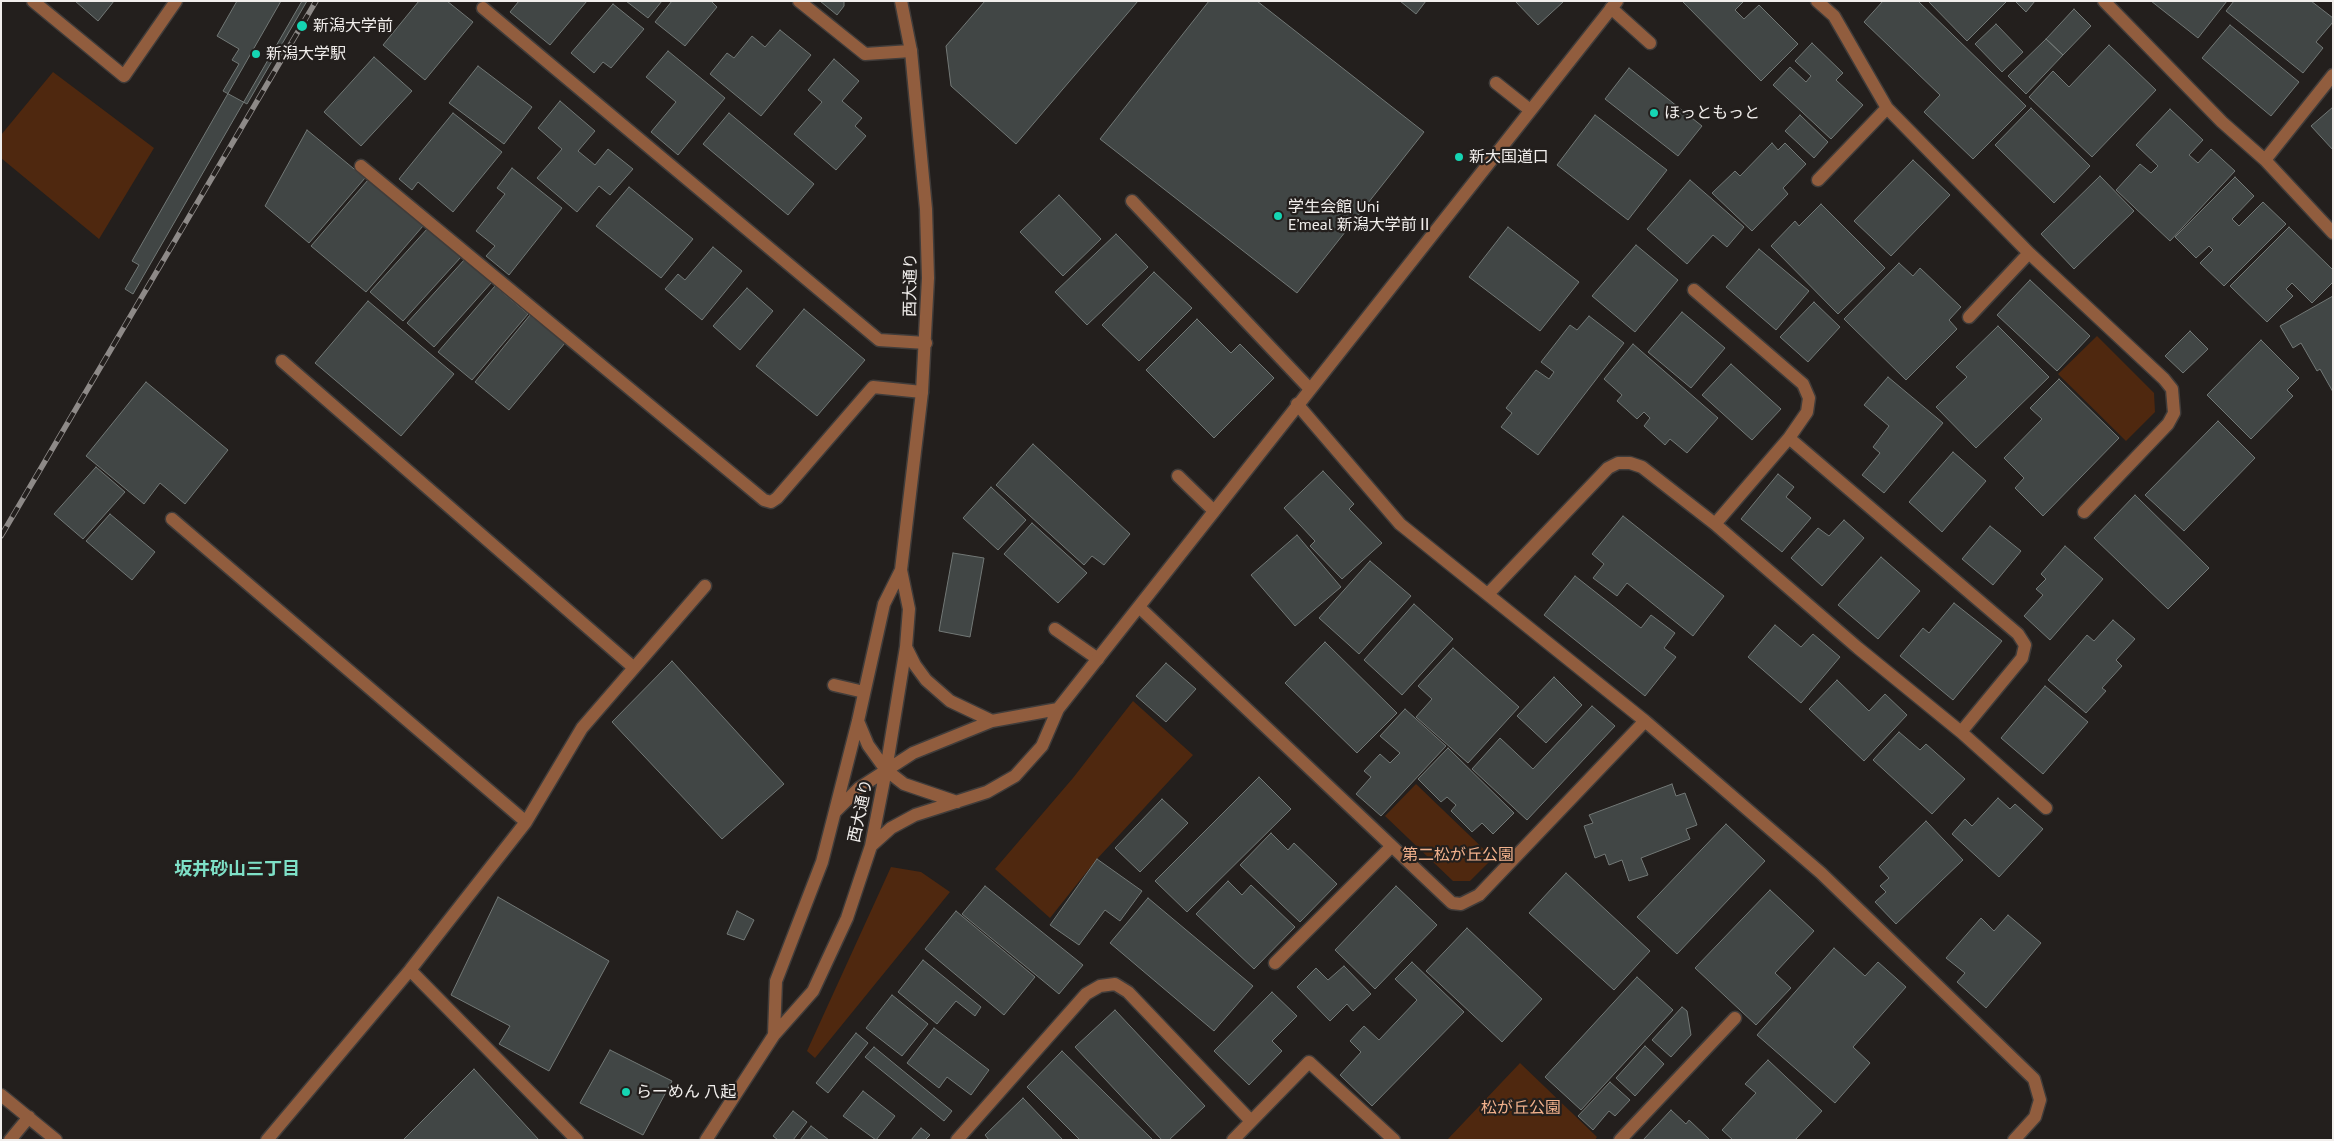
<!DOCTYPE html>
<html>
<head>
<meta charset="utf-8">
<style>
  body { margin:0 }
  #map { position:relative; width:2334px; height:1141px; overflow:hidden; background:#231f1d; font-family:"PT Sans",sans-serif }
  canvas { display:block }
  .frame { position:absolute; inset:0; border:2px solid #f1eeec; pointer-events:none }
</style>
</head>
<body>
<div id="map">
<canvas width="2334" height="1141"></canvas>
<div class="frame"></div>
</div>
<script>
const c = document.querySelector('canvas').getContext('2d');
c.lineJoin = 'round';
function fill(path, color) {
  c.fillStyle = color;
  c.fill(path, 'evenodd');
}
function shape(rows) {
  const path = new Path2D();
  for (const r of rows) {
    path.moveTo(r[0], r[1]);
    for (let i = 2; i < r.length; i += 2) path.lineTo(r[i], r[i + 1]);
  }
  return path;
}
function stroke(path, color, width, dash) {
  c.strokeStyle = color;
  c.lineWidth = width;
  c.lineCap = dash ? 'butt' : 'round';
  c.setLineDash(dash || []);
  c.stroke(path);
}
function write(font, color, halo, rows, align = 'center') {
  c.font = font + ' "PT Sans","Noto Sans JP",sans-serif';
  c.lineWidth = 4.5;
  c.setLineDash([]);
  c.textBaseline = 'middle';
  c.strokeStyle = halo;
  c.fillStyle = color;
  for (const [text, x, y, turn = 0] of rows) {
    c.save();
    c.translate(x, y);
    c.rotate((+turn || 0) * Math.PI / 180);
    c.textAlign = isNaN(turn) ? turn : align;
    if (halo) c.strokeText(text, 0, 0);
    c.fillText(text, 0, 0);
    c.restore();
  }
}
fill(shape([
  [53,72,154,148,99,239,1,158,1,135],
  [2097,336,2154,393,2155,412,2126,441,2058,374],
  [1133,701,1193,755,1097,859,1050,918,995,869,1073,778],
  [1416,784,1493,858,1470,881,1453,881,1385,816],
  [891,867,921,872,950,892,815,1058,807,1051],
  [1520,1063,1597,1137,1595,1140,1447,1140]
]), '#4f280f');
const building = shape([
  [75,1,114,1,98,21,75,1],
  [237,1,307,1,247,104,223,91,239,64,232,60,239,49,217,36,237,1],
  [281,1,302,1,133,294,125,289,139,265,132,261,281,1],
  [419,1,447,1,473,22,425,80,383,45,419,1],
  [519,1,587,1,550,45,510,12,519,1],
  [626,1,662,1,648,18,626,1],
  [672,1,711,1,717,7,685,46,655,22,672,1],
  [820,1,844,1,844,6,837,15,820,1],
  [985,1,1138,1,1016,144,951,86,946,46,985,1],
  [1209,1,1257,1,1424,132,1297,293,1100,139,1209,1],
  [1400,1,1426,1,1416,14,1400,1],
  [1515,1,1562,1,1563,2,1538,25,1515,1],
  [1682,1,1744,1,1735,10,1744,19,1759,5,1798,44,1761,81,1682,1],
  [1883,1,1918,1,2026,106,1973,159,1924,112,1940,95,1864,22,1883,1],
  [1928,1,2007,1,1967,41,1928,1],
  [2015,1,2035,1,2026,12,2015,1],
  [2151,1,2227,1,2198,38,2151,1],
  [2234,1,2311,1,2333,18,2333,22,2316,42,2323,48,2303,73,2226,11,2234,1],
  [613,4,644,29,611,68,603,62,594,73,571,53,613,4],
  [2074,9,2091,26,2063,55,2046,39,2074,9],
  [1996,24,2023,52,2002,72,1975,44,1996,24],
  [2230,25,2299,82,2271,116,2202,58,2230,25],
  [780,30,811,55,761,116,710,74,727,53,734,58,752,36,765,47,780,30],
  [2046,39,2063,55,2026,94,2008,76,2046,39],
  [1812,43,1843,73,1836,80,1863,105,1831,139,1773,85,1790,67,1806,82,1811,76,1795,61,1812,43],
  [2109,45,2156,90,2092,157,2029,97,2053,71,2069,87,2109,45],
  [668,51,725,98,678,155,651,132,676,102,646,77,668,51],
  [374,57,412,91,361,146,324,112,374,57],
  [834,59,859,81,842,101,862,118,855,126,866,136,836,170,794,134,822,102,808,90,834,59],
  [478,66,532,107,504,144,449,103,478,66],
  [1629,68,1702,126,1678,156,1605,99,1629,68],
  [560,101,595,131,578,151,595,165,608,149,633,169,610,195,599,186,577,212,537,178,562,149,538,128,560,101],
  [2333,107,2333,150,2311,126,2333,107],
  [2031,108,2090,166,2054,203,1995,145,2031,108],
  [2170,109,2203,140,2189,155,2198,163,2211,149,2235,171,2170,241,2116,190,2140,164,2151,173,2158,166,2136,145,2170,109],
  [453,113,502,152,453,212,418,182,412,190,399,179,453,113],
  [729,113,814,184,788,215,703,144,729,113],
  [1595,115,1667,170,1628,220,1557,165,1595,115],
  [1800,115,1828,142,1814,158,1785,131,1800,115],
  [307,130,365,178,309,243,265,206,307,130],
  [1772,143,1778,150,1785,143,1806,164,1783,188,1788,194,1752,231,1712,193,1735,171,1740,176,1772,143],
  [1913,160,1950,195,1891,256,1854,221,1913,160],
  [512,168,562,208,509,275,486,256,495,246,476,231,505,194,497,188,512,168],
  [2100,176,2134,211,2074,269,2041,234,2100,176],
  [2235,177,2254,196,2232,219,2239,226,2263,202,2286,224,2224,286,2200,263,2213,250,2209,246,2196,258,2175,237,2235,177],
  [368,180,423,226,366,292,311,246,368,180],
  [1690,180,1744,227,1727,247,1713,235,1687,264,1647,229,1690,180],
  [629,187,693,239,661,278,596,226,629,187],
  [1059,195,1101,239,1063,276,1020,232,1059,195],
  [1821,204,1885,268,1838,314,1771,246,1795,221,1799,226,1821,204],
  [1508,227,1579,282,1540,331,1469,277,1508,227],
  [2289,227,2333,270,2333,282,2312,303,2292,283,2286,289,2293,296,2267,322,2230,286,2289,227],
  [428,228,461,257,403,321,370,292,428,228],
  [1116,234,1148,267,1087,325,1055,292,1116,234],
  [1636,245,1678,280,1635,332,1592,296,1636,245],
  [713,247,742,271,702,320,665,289,678,274,685,280,713,247],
  [1759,249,1809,291,1776,330,1726,287,1759,249],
  [465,259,492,282,434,347,407,323,465,259],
  [1899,263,1913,276,1920,268,1961,307,1949,320,1957,329,1906,380,1844,319,1899,263],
  [1154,272,1192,308,1139,361,1102,325,1154,272],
  [2030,280,2090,336,2057,371,1997,315,2030,280],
  [495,286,528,314,472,380,438,352,495,286],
  [747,288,773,311,740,350,713,326,747,288],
  [2333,296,2333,392,2320,369,2317,371,2301,343,2293,348,2280,326,2333,296],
  [368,301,454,374,401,436,315,363,368,301],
  [1814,302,1840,327,1808,362,1780,337,1814,302],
  [804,309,865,360,817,416,756,366,804,309],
  [1682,312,1725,348,1691,388,1648,352,1682,312],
  [530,315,565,343,509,410,475,382,530,315],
  [1589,316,1624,343,1538,455,1501,427,1512,413,1506,408,1536,370,1549,379,1554,372,1541,362,1570,325,1577,330,1589,316],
  [1197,319,1231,353,1240,344,1274,378,1214,438,1146,370,1197,319],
  [1998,326,2049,377,1976,448,1936,407,1967,377,1956,367,1998,326],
  [2190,331,2208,349,2183,373,2165,356,2190,331],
  [2261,340,2299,378,2287,390,2293,396,2251,439,2207,395,2261,340],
  [1633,344,1718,418,1687,453,1670,439,1665,445,1644,426,1650,418,1644,412,1637,419,1617,401,1622,395,1604,379,1633,344],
  [1731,364,1781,409,1752,440,1702,395,1731,364],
  [1888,377,1943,423,1884,493,1862,475,1880,453,1873,447,1889,426,1864,405,1888,377],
  [2059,379,2119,438,2043,516,2015,488,2024,478,2004,458,2042,419,2030,408,2059,379],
  [146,382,228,450,185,504,160,483,144,504,86,456,146,382],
  [2218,421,2255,458,2184,531,2145,495,2218,421],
  [1033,444,1130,534,1104,565,1092,556,1084,565,996,485,1033,444],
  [1953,452,1986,481,1942,532,1909,502,1953,452],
  [96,467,125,492,83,539,54,514,96,467],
  [1323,471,1354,504,1349,509,1382,543,1342,579,1310,546,1315,541,1284,508,1323,471],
  [1778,474,1794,487,1786,497,1811,518,1782,552,1741,519,1778,474],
  [991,487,1026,520,998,550,963,518,991,487],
  [2135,495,2209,568,2168,609,2094,538,2135,495],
  [110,514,155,552,132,580,86,541,110,514],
  [1623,516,1724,596,1693,636,1627,583,1617,596,1593,578,1604,564,1592,554,1623,516],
  [1844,520,1864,538,1822,586,1791,558,1818,528,1829,536,1844,520],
  [1032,523,1087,573,1058,603,1004,554,1032,523],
  [1990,526,2021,551,1993,585,1962,559,1990,526],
  [1297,535,1341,587,1295,626,1251,575,1297,535],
  [2065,546,2103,579,2050,640,2024,616,2043,595,2036,589,2046,579,2041,574,2065,546],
  [953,553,984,558,970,637,939,631,953,553],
  [1881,557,1920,591,1878,639,1838,605,1881,557],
  [1370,561,1411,596,1359,654,1319,618,1370,561],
  [1575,576,1641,628,1651,615,1675,633,1664,648,1676,657,1645,696,1544,615,1575,576],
  [1954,603,2002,641,1953,700,1900,656,1923,628,1929,633,1954,603],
  [1414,604,1453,639,1402,695,1364,660,1414,604],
  [2113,620,2135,639,2116,660,2122,666,2102,688,2106,691,2086,713,2048,680,2087,635,2094,641,2113,620],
  [1775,625,1801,647,1813,634,1840,657,1801,703,1748,657,1775,625],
  [1325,642,1397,713,1357,753,1285,683,1325,642],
  [1453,648,1519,707,1468,763,1416,717,1432,699,1418,686,1453,648],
  [672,661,784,784,722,839,612,722,672,661],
  [1166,663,1196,689,1166,722,1136,696,1166,663],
  [1554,677,1582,705,1546,743,1517,716,1554,677],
  [1837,680,1869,711,1885,694,1907,715,1864,761,1809,709,1837,680],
  [2045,686,2088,722,2043,774,2001,738,2045,686],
  [1592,706,1615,726,1527,820,1472,769,1500,738,1533,769,1592,706],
  [1405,709,1446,746,1381,816,1356,794,1371,777,1364,771,1380,754,1390,763,1400,753,1380,736,1405,709],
  [1899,732,1920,750,1926,744,1965,779,1932,814,1873,760,1899,732],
  [1448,748,1514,813,1493,834,1482,823,1472,832,1451,811,1456,805,1447,797,1441,802,1418,779,1448,748],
  [1259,777,1291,809,1187,912,1155,881,1259,777],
  [1672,784,1676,796,1685,793,1697,825,1686,829,1690,839,1641,858,1648,875,1629,881,1622,860,1609,865,1605,854,1595,858,1584,826,1593,823,1589,815,1672,784],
  [1998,798,2010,809,2015,804,2043,829,1999,877,1952,834,1965,819,1972,826,1998,798],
  [1162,799,1188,823,1140,872,1115,848,1162,799],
  [1926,821,1963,860,1896,924,1875,902,1886,892,1880,886,1889,878,1879,867,1926,821],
  [1726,824,1765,861,1677,954,1637,917,1726,824],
  [1271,833,1288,850,1294,843,1337,884,1300,922,1240,865,1271,833],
  [1097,859,1142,891,1120,921,1105,910,1079,945,1050,925,1097,859],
  [1566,873,1650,951,1614,990,1529,913,1566,873],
  [1228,881,1242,895,1251,885,1295,927,1254,969,1196,914,1228,881],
  [985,886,1083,965,1059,994,962,914,985,886],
  [1396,886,1437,925,1375,989,1335,950,1396,886],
  [1770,890,1814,931,1775,973,1791,988,1756,1025,1695,968,1770,890],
  [498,897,609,961,549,1071,499,1044,510,1026,451,995,498,897],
  [1148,898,1253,986,1214,1031,1110,943,1148,898],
  [737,911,754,920,744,940,727,934,737,911],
  [956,911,1035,977,1004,1015,925,949,956,911],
  [2008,915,2041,943,1986,1008,1957,982,1965,973,1946,958,1981,918,1994,931,2008,915],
  [1467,928,1542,999,1502,1042,1426,971,1467,928],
  [1834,948,1865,976,1878,962,1906,987,1853,1047,1870,1063,1835,1103,1757,1035,1834,948],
  [923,960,981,1007,975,1016,956,1001,937,1024,898,992,923,960],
  [1412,962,1464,1012,1372,1106,1340,1075,1361,1052,1350,1041,1364,1026,1379,1040,1417,1000,1395,979,1412,962],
  [1344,966,1371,994,1353,1011,1347,1004,1330,1021,1297,987,1316,968,1328,980,1344,966],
  [1637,977,1673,1010,1581,1110,1545,1077,1637,977],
  [1272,992,1297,1016,1272,1041,1282,1051,1249,1085,1214,1051,1272,992],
  [892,995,928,1024,902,1056,866,1028,892,995],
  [1682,1007,1687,1011,1691,1035,1671,1057,1652,1040,1682,1007],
  [1115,1010,1205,1106,1169,1140,1162,1140,1075,1047,1115,1010],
  [934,1028,989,1070,971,1095,947,1077,939,1088,907,1063,934,1028],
  [856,1033,868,1043,828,1093,816,1083,856,1033],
  [1645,1046,1664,1064,1635,1096,1616,1078,1645,1046],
  [874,1047,952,1111,944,1121,865,1057,874,1047],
  [610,1050,672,1081,643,1135,580,1103,610,1050],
  [1062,1051,1153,1140,1080,1140,1027,1087,1062,1051],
  [1768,1060,1822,1111,1795,1140,1733,1140,1722,1130,1756,1093,1745,1084,1768,1060],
  [474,1069,539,1140,403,1140,474,1069],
  [1610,1082,1630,1100,1615,1116,1609,1111,1593,1130,1578,1116,1610,1082],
  [863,1091,895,1116,876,1140,843,1116,863,1091],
  [1023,1098,1063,1140,989,1140,985,1135,1023,1098],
  [1671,1110,1686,1124,1689,1120,1710,1140,1643,1140,1671,1110],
  [793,1111,807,1122,793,1140,778,1140,773,1136,793,1111],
  [811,1126,829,1140,800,1140,811,1126],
  [921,1128,930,1135,925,1140,911,1140,921,1128]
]);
fill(building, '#414645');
stroke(building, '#727876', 1);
const service = shape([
  [1611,8,1650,43],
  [1496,83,1530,110],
  [1178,476,1214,511],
  [1055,629,1098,659],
  [834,685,864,692]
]);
const minor = shape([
  [33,1,124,76,176,1],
  [799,1,865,54,911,51],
  [1817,1,1834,16,1887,108,2029,253,2164,379,2172,389,2174,413,2168,424,2084,512],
  [2104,1,2222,122,2265,160,2333,233],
  [483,8,879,340,926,343],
  [2265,160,2333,75],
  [361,166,764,500,771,502,777,498,873,387,922,392],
  [1818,180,1887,108],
  [1132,201,1309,388],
  [1694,290,1803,384,1809,398,1807,412,1789,438,1715,524],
  [1969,317,2029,253],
  [282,361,633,667],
  [1297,404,1400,524,1645,721,1821,873,2034,1079,2040,1100,2035,1117,2014,1140],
  [1789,438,2018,634,2025,645,2022,658,1961,732],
  [172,519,526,822],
  [1488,594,1608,468,1618,463,1630,463,1642,467,1715,524,1858,648,1961,732,2046,808],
  [1139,607,1452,903,1461,904,1479,895,1645,721],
  [1275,963,1391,847],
  [410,970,577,1140],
  [1,1095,56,1140],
  [10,1140,29,1117],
  [267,1140,410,970,526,822,582,728,705,586],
  [957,1140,1086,994,1100,986,1115,984,1128,992,1251,1121],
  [1233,1140,1309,1062,1394,1140],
  [1620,1140,1735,1018]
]);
const tertiary = shape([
  [906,647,915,665,926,680,950,701,992,721],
  [858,721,868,745,886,770,904,784,957,802],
  [836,811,859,788,913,753,992,721,1058,709],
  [871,846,891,828,915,815,987,792,1015,776,1042,746,1058,709,1617,1],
  [774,1035,776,981,822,862,858,721,884,604,901,570],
  [706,1140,774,1035,813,991,847,918,871,846,886,770,906,647,909,609,901,570,922,392,928,278,926,209,911,51,901,1]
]);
stroke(service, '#403c3a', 15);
stroke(minor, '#403c3a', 15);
stroke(tertiary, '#403c3a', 15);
stroke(service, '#915d3e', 12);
stroke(minor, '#915d3e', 12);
stroke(tertiary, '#915d3e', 12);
const rail = shape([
  [1,536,316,1]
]);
stroke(rail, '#8e8a88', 5.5);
stroke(rail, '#231f1d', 4, [11]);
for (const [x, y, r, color] of [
  [302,26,6,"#15d5b3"],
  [256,54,5,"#15d5b3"],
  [1654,113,5,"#15d5b3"],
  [1459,157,5,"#15d5b3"],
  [1278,216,5,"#15d5b3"],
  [626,1092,5,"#15d5b3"]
]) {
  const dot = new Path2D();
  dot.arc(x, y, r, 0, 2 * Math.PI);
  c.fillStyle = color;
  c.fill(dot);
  stroke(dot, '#231f1d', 2);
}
write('16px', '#f1eeec', '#231f1d', [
  ["新潟大学前",313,26],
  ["新潟大学駅",266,54],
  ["ほっともっと",1664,113],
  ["新大国道口",1469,157],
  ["学生会館 Uni",1288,207],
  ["E’meal 新潟大学前Ⅱ",1288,225],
  ["らーめん 八起",636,1092]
], 'left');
write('16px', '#f1eeec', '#231f1d', [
  ["西大通り",911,285,-89],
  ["西大通り",861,811,-78]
]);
write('16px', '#f2b18c', '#231f1d', [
  ["第二松が丘公園",1458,855],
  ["松が丘公園",1521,1108]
]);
write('bold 18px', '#7ee0c7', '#231f1d', [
  ["坂井砂山三丁目",237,870]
]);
</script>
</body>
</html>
